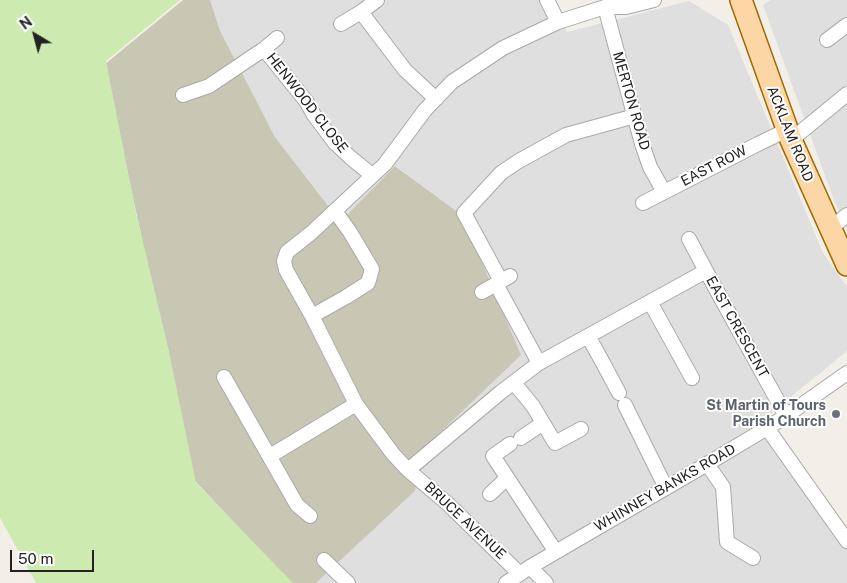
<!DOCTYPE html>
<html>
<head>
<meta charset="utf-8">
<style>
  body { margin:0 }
  #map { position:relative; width:847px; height:583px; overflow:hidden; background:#f2efe9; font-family:"Public Sans",sans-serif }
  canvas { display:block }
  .north { position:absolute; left:10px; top:10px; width:50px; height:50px; -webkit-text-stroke:4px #fff; paint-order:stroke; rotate:323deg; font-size:14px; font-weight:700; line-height:20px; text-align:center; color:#222 }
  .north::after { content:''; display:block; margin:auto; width:18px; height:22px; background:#222; clip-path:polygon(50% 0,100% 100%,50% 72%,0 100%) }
  .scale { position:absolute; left:10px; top:550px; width:84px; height:22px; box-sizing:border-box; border:2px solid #222; border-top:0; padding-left:6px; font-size:15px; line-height:18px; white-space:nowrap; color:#222; -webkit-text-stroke:4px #fff; paint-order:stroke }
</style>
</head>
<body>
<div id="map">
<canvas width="847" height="583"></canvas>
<div class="north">N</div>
<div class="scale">50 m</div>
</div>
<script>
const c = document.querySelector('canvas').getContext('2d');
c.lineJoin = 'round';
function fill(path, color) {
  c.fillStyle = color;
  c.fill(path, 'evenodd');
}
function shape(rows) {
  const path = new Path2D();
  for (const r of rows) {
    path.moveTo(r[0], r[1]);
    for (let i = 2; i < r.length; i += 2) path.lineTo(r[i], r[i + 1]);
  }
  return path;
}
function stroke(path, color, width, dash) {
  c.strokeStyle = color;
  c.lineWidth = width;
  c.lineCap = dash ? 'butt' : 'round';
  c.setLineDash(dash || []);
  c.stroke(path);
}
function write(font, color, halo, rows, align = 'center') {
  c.font = font + ' "Public Sans",sans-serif';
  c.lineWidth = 4;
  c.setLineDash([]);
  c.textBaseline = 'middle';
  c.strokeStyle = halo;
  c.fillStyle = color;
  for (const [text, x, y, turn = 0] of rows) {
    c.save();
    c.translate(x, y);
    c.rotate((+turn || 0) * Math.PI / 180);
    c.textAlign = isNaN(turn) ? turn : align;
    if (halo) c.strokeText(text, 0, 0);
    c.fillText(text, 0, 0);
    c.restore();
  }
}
fill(shape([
  [210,0,553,0,567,32,689,1,728,25,823,253,847,287,847,351,766,417,847,530,847,583,316,583,415,491,462,215,396,166,338,224,329,207,275,137,219,31],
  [770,0,847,0,847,227,835,203,763,5]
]), '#e0dfdf');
fill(shape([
  [183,0,210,0,220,31,275,137,329,207,339,223,395,166,462,215,521,355,424,448,415,491,316,583,291,583,195,481,104,65]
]), '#c7c7b4');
fill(shape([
  [0,0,180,0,106,61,136,213,168,347,196,483,293,583,36,583,0,518]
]), '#cdebb0');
const street = shape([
  [547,0,558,22],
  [605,7,642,144,650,167,664,192],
  [608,7,626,7,654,0],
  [361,12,405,70,436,99],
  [341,24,361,12,377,0],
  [827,40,847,25],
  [264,49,306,101,314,115,335,143,351,158,372,175],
  [183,95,209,86,264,49,277,38],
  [791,140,847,94],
  [643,203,758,144,787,130],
  [830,229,847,215],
  [689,239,706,271,786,416],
  [501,281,464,213,501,173,517,162,566,135,635,116],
  [496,284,539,363],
  [482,292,510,276],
  [650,302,692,378],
  [312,316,346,297,368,283,372,269,350,232,335,211],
  [588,336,603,363,619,393],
  [224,377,297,505,310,516],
  [514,383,533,406,555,443,581,429],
  [625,405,666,488],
  [767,428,847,541],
  [521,438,543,423],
  [510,444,493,456,556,552],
  [270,456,356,404],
  [707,464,723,487,727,542,753,558],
  [408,470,501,392,539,363,706,271],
  [490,494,507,478],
  [324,560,348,583],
  [530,567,546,583],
  [520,574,448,504,408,470,393,454,356,404,312,316,286,270,284,261,287,252,311,233,385,164,425,110,452,82,503,48,558,22,605,7,619,0],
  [506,583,530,567,707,464,767,428,786,416,847,373]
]);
const primary = shape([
  [741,0,791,140,847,265]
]);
stroke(street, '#a9a9a9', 16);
stroke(primary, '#a06b00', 24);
stroke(street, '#fff', 14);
stroke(primary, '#fcd6a4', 21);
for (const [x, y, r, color] of [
  [836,414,5,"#6b7280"]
]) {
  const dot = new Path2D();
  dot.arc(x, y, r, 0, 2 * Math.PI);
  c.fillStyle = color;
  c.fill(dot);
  stroke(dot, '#fff', 2);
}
write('14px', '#222', '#fff', [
  ["MERTON ROAD",631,101,74],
  ["HENWOOD CLOSE",307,103,52],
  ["ACKLAM ROAD",790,134,68],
  ["EAST ROW",714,166,-27],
  ["EAST CRESCENT",737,327,61],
  ["WHINNEY BANKS ROAD",665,488,-30],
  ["BRUCE AVENUE",465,521,43]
]);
write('bold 14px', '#5b616d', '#fff', [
  ["St Martin of Tours",826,406],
  ["Parish Church",826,422]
], 'right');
</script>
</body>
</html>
